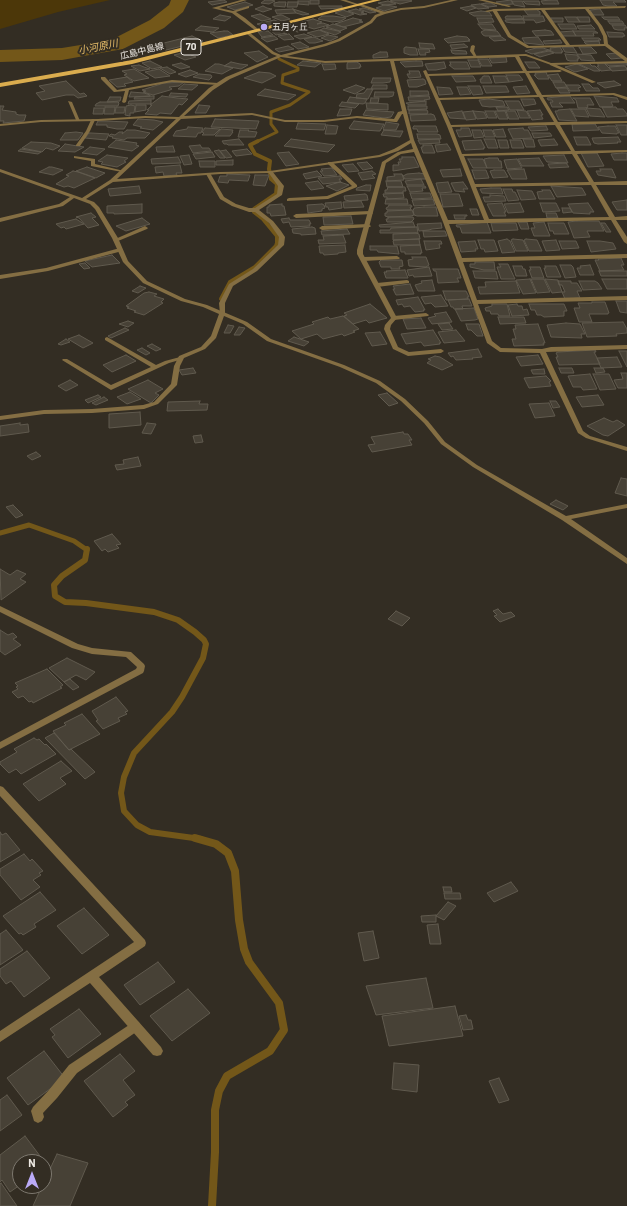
<!DOCTYPE html>
<html>
<head>
<meta charset="utf-8">
<style>
  body { margin:0 }
  #map { position:relative; width:627px; height:1206px; overflow:hidden; background:#332d23; font-family:Barlow,sans-serif }
  canvas { display:block }
  .north { position:absolute; left:12px; top:1154px; width:40px; height:40px; box-sizing:border-box; background:#332d23; border:1px solid #7d786f; border-radius:50%; rotate:0deg; font-size:11px; font-weight:700; line-height:16px; text-align:center; color:#ece8e2 }
  .north::after { content:''; display:block; margin:auto; width:14px; height:18px; background:#baaaf7; clip-path:polygon(50% 0,100% 100%,50% 72%,0 100%) }
</style>
</head>
<body>
<div id="map">
<canvas width="627" height="1206"></canvas>
<div class="north">N</div>
</div>
<script>
const c = document.querySelector('canvas').getContext('2d');
c.lineJoin = 'round';
function fill(path, color) {
  c.fillStyle = color;
  c.fill(path, 'evenodd');
}
function shape(rows) {
  const path = new Path2D();
  for (const r of rows) {
    path.moveTo(r[0], r[1]);
    for (let i = 2; i < r.length; i += 2) path.lineTo(r[i], r[i + 1]);
  }
  return path;
}
function stroke(path, color, width, dash) {
  c.strokeStyle = color;
  c.lineWidth = width;
  c.lineCap = dash ? 'butt' : 'round';
  c.setLineDash(dash || []);
  c.stroke(path);
}
function write(font, color, halo, rows, align = 'center') {
  c.font = font + ' Barlow,"Noto Sans JP",sans-serif';
  c.lineWidth = 4;
  c.setLineDash([]);
  c.textBaseline = 'middle';
  c.strokeStyle = halo;
  c.fillStyle = color;
  for (const [text, x, y, turn = 0] of rows) {
    c.save();
    c.translate(x, y);
    c.rotate((+turn || 0) * Math.PI / 180);
    c.textAlign = isNaN(turn) ? turn : align;
    if (halo) c.strokeText(text, 0, 0);
    c.fillText(text, 0, 0);
    c.restore();
  }
}
fill(shape([
  [0,0,110,0,58,12,0,29]
]), '#4c3709');
stroke(shape([
  [256,142,277,132,271,124,271,112,290,105,309,92,282,83,283,75,298,70,298,68,279,59]
]), '#735719', 3);
stroke(shape([
  [221,299,230,282,255,267,276,246,277,243,277,236,263,219,254,212,254,209,276,194,277,184,271,179,269,169,270,161,255,154,250,145,258,141]
]), '#735719', 4);
stroke(shape([
  [0,533,29,525,74,541,87,550]
]), '#735719', 5);
stroke(shape([
  [87,549,85,560,62,576,54,585,55,596,65,602,86,603,154,612,178,620,195,632,204,640,206,644,203,658,182,697,172,712,134,753,124,777,121,793,124,811,137,825,150,832,201,839]
]), '#735719', 6);
stroke(shape([
  [195,838,216,844,228,853,235,871,239,920,244,949,249,962,279,1003,284,1030,270,1051,227,1076,219,1091,215,1110,215,1152,212,1206]
]), '#735719', 8);
fill(shape([
  [171,0,189,0,183,12,164,28,123,49,62,60,0,62,0,50,62,48,111,40,150,20,169,5,171,0]
]), '#735719');
const building = shape([
  [224,0,227,2,212,5,208,2,224,0],
  [265,0,271,0,275,1,269,4,261,3,265,0],
  [310,0,319,0,319,4,310,4,310,0],
  [393,0,410,0,412,1,400,4,390,1,393,0],
  [511,0,513,4,502,5,496,2,511,0],
  [550,0,557,0,559,4,543,4,541,1,550,0],
  [600,0,624,0,626,2,613,2,617,6,608,6,603,5,600,0],
  [298,1,309,1,309,5,298,4,298,1],
  [388,1,396,4,384,5,378,3,388,1],
  [512,1,522,1,525,7,514,5,512,1],
  [523,1,539,1,540,5,526,4,523,1],
  [245,2,253,5,235,10,227,7,245,2],
  [279,2,286,2,285,7,274,6,274,3,279,2],
  [288,2,298,2,297,7,287,7,288,2],
  [486,3,491,3,497,6,489,7,481,4,486,3],
  [480,4,489,8,478,9,471,5,480,4],
  [384,5,392,6,397,7,384,11,376,8,384,5],
  [263,6,267,8,272,9,263,12,255,9,263,6],
  [319,6,342,6,342,8,321,9,319,6],
  [471,6,476,8,467,11,460,8,471,6],
  [363,8,367,9,376,12,370,13,359,9,363,8],
  [293,9,309,14,303,15,296,13,293,9],
  [293,9,296,13,277,14,275,10,293,9],
  [356,9,364,12,361,13,367,14,360,15,348,11,356,9],
  [536,9,540,12,540,15,528,15,524,10,536,9],
  [600,9,604,15,593,15,590,10,600,9],
  [343,10,354,14,346,17,335,13,343,10],
  [481,11,489,12,492,16,474,16,469,13,481,11],
  [260,14,271,19,262,21,251,16,260,14],
  [220,15,231,17,225,21,213,19,220,15],
  [280,15,282,15,290,19,282,21,272,17,280,15],
  [322,16,333,16,346,18,341,21,332,22,318,19,322,16],
  [507,16,521,16,523,19,506,19,505,17,507,16],
  [523,16,543,16,545,21,536,23,534,20,524,20,523,16],
  [565,17,576,17,580,22,568,22,565,17],
  [577,17,589,17,590,22,580,22,577,17],
  [602,17,618,17,620,20,608,20,604,19,602,17],
  [353,18,362,20,359,21,363,22,343,27,335,24,353,18],
  [477,18,492,18,494,22,479,23,477,18],
  [551,18,563,18,563,22,553,22,551,18],
  [313,19,322,22,317,24,323,23,329,25,314,29,304,26,308,24,302,22,313,19],
  [523,19,525,23,512,23,506,22,505,20,523,19],
  [274,20,282,23,264,27,257,24,274,20],
  [608,21,622,21,624,24,610,24,608,21],
  [294,24,299,25,308,30,297,32,287,25,294,24],
  [333,24,347,28,340,31,326,27,333,24],
  [478,24,492,24,496,30,482,29,478,24],
  [558,24,574,24,577,29,561,29,558,24],
  [591,25,595,29,579,29,577,26,591,25],
  [612,25,625,25,627,28,624,28,625,30,618,30,614,29,612,25],
  [201,26,219,28,213,32,195,30,201,26],
  [324,28,338,31,341,32,335,35,320,30,324,28],
  [279,29,287,33,276,35,270,30,279,29],
  [319,30,329,34,317,37,307,33,319,30],
  [485,30,497,31,501,36,485,36,483,35,481,32,485,30],
  [545,30,551,31,554,35,536,36,532,31,545,30],
  [224,31,228,31,233,35,218,38,210,33,224,31],
  [268,31,273,35,262,37,258,32,268,31],
  [573,31,576,36,563,36,560,32,573,31],
  [573,31,595,31,598,33,593,33,594,36,576,36,573,31],
  [607,32,623,33,625,36,623,36,623,37,609,37,607,32],
  [289,34,294,39,284,40,278,36,289,34],
  [304,34,312,37,300,39,294,36,304,34],
  [328,35,338,37,330,41,321,38,328,35],
  [192,36,203,41,162,51,152,46,192,36],
  [274,36,278,39,267,42,261,38,274,36],
  [457,36,467,37,470,40,468,40,470,41,448,43,444,39,457,36],
  [500,36,506,40,494,41,489,37,500,36],
  [314,37,323,41,315,43,309,43,304,39,314,37],
  [538,37,544,45,525,43,522,38,538,37],
  [582,38,599,38,601,40,598,40,599,41,584,41,582,38],
  [560,40,562,43,545,44,543,41,560,40],
  [599,41,600,45,590,45,586,44,584,42,599,41],
  [300,42,309,47,298,49,291,44,300,42],
  [419,43,433,44,435,49,420,48,419,43],
  [464,44,468,47,452,49,450,45,464,44],
  [288,46,294,49,279,52,275,49,288,46],
  [406,47,416,48,418,55,410,55,404,53,404,48,406,47],
  [560,47,563,52,561,52,562,53,555,53,549,50,551,50,550,48,560,47],
  [562,47,573,47,577,53,565,52,562,47],
  [579,47,591,47,597,53,583,54,579,47],
  [536,48,543,48,549,50,532,54,525,51,536,48],
  [418,49,429,49,430,52,425,53,426,55,420,55,418,49],
  [451,50,466,51,467,54,455,54,452,53,451,50],
  [190,51,196,54,191,55,196,57,185,60,174,55,190,51],
  [259,51,268,57,257,62,244,53,259,51],
  [549,51,554,53,540,57,534,54,549,51],
  [380,52,387,52,388,57,373,58,373,55,380,52],
  [617,53,622,58,611,59,606,54,617,53],
  [565,54,577,55,579,59,577,59,578,61,570,61,567,60,565,54],
  [577,54,591,55,595,61,581,60,577,54],
  [506,57,507,62,492,63,489,58,506,57],
  [478,59,488,59,492,66,482,66,478,59],
  [468,60,478,60,481,67,471,67,468,60],
  [150,61,162,67,152,69,142,63,150,61],
  [303,61,321,63,315,67,297,65,303,61],
  [416,61,422,61,423,66,405,67,400,62,416,61],
  [231,62,240,64,248,65,241,69,224,66,231,62],
  [348,62,357,62,360,64,361,67,359,67,360,68,347,69,347,64,348,62],
  [444,62,446,68,436,70,428,70,425,64,444,62],
  [450,62,467,62,470,69,454,69,449,65,451,65,450,62],
  [525,62,535,62,540,68,529,68,525,62],
  [181,63,190,67,181,69,172,65,181,63],
  [589,63,592,66,595,66,600,71,594,71,579,64,589,63],
  [597,63,604,63,611,70,601,71,597,66,599,66,597,63],
  [605,63,627,63,627,65,609,66,605,63],
  [215,64,219,64,233,68,222,74,205,71,215,64],
  [322,64,335,64,336,69,324,70,322,64],
  [577,64,588,69,575,72,565,67,577,64],
  [139,65,144,67,150,69,140,71,131,66,139,65],
  [624,66,626,67,627,70,612,71,609,67,624,66],
  [167,67,176,72,170,74,160,68,167,67],
  [134,69,149,78,134,81,124,75,127,74,122,71,134,69],
  [159,69,170,76,155,78,145,72,159,69],
  [190,70,198,73,186,77,178,74,190,70],
  [409,71,419,71,421,77,409,78,407,74,410,74,409,71],
  [259,72,270,73,276,76,262,83,244,78,259,72],
  [546,72,549,79,538,79,534,75,536,75,535,73,546,72],
  [199,74,211,75,212,77,209,80,193,77,199,74],
  [558,74,562,81,552,81,548,75,558,74],
  [506,75,519,75,523,80,509,82,506,75],
  [452,76,473,76,476,81,456,82,452,76],
  [484,76,489,76,492,83,481,83,480,79,482,79,482,77,484,76],
  [493,76,505,76,509,82,495,83,493,76],
  [127,77,133,82,124,84,126,86,119,87,117,87,109,80,127,77],
  [373,78,391,78,390,82,383,83,371,83,373,78],
  [423,79,425,80,426,84,417,87,409,87,407,80,423,79],
  [66,81,80,94,84,93,87,96,78,98,74,95,66,95,42,100,36,93,45,91,39,86,66,81],
  [614,81,621,85,605,88,597,83,614,81],
  [184,82,179,86,169,87,172,89,170,90,153,95,143,92,146,91,142,90,164,83,184,82],
  [553,82,564,82,567,87,556,88,553,82],
  [184,84,198,85,192,90,178,89,184,84],
  [582,84,589,84,593,88,598,88,600,91,586,91,582,84],
  [356,85,365,88,355,94,343,90,356,85],
  [373,85,387,85,387,89,371,89,373,85],
  [566,85,579,85,581,87,578,88,580,91,570,91,566,85],
  [468,86,480,86,483,94,473,95,468,86],
  [483,86,506,86,509,92,486,93,483,86],
  [526,86,530,93,517,94,513,87,526,86],
  [437,87,450,88,453,94,439,95,437,87],
  [457,87,467,87,471,94,460,95,457,87],
  [557,88,567,88,570,93,560,93,557,88],
  [265,89,296,95,288,100,257,95,265,89],
  [367,89,373,89,368,99,356,98,357,94,364,93,367,89],
  [410,91,428,91,429,95,410,96,410,91],
  [131,92,144,93,150,95,150,96,129,97,131,92],
  [375,92,394,92,393,96,389,97,374,97,375,92],
  [171,93,188,94,186,97,169,96,171,93],
  [154,96,154,99,134,99,135,97,154,96],
  [162,96,177,98,188,99,182,105,179,104,171,114,160,113,157,115,145,114,149,110,147,110,152,105,150,105,162,96],
  [429,96,430,99,424,100,425,101,409,101,408,97,429,96],
  [566,96,570,96,575,103,559,103,563,107,552,107,550,102,553,102,552,100,548,100,547,98,566,96],
  [594,96,617,98,619,102,611,102,613,106,611,107,600,107,594,96],
  [110,97,121,97,120,101,107,102,110,97],
  [350,97,367,99,365,103,363,104,354,103,347,102,350,97],
  [371,98,379,98,378,103,370,103,371,98],
  [573,98,590,98,594,105,587,105,588,107,586,108,578,108,576,100,573,98],
  [489,99,503,101,505,106,490,107,482,106,479,100,489,99],
  [521,99,534,99,536,104,524,106,521,99],
  [151,100,151,104,128,104,129,101,151,100],
  [426,101,426,105,409,105,406,103,426,101],
  [505,101,519,101,524,110,510,110,505,101],
  [100,102,118,102,119,103,118,106,95,106,96,104,100,102],
  [342,102,359,104,355,108,339,106,342,102],
  [366,103,388,104,388,110,367,109,366,103],
  [131,105,135,106,134,113,130,113,130,116,125,115,126,106,131,105],
  [136,105,146,105,146,110,135,112,136,105],
  [199,105,210,106,206,113,195,113,199,105],
  [0,106,4,106,2,110,16,112,16,114,19,115,26,115,24,121,3,123,4,121,0,121,0,106],
  [408,106,427,106,427,109,408,110,408,106],
  [105,107,115,107,114,114,104,114,105,107],
  [116,107,125,107,124,113,115,113,116,107],
  [496,107,507,107,509,110,498,111,496,107],
  [602,107,616,107,617,109,623,109,627,114,627,116,607,117,602,107],
  [94,108,104,108,103,114,93,114,94,108],
  [586,108,600,109,605,117,590,116,586,108],
  [340,109,352,109,350,115,337,116,340,109],
  [570,109,577,121,559,120,555,111,558,111,558,110,570,109],
  [571,109,585,109,589,117,575,116,571,109],
  [366,110,394,112,391,117,384,118,363,115,366,110],
  [409,110,427,110,428,112,427,114,409,114,409,110],
  [517,110,526,111,530,118,520,118,517,110],
  [540,110,543,115,541,115,543,119,532,120,527,111,540,110],
  [462,111,465,119,450,118,447,113,462,111],
  [473,111,476,119,466,120,463,112,473,111],
  [473,111,484,112,487,118,477,119,473,111],
  [485,111,494,111,497,118,488,118,485,111],
  [495,111,505,111,508,119,499,119,495,111],
  [506,111,515,111,519,119,509,119,506,111],
  [431,114,434,115,436,120,411,121,410,115,431,114],
  [138,119,154,120,163,122,153,130,140,128,142,127,133,125,138,119],
  [215,119,259,121,256,129,211,127,215,119],
  [98,121,105,121,128,122,124,129,117,129,107,127,107,125,96,125,98,121],
  [354,121,382,124,384,124,380,131,378,131,350,129,349,128,354,121],
  [386,122,399,124,396,130,384,130,383,129,386,122],
  [298,123,326,124,324,130,296,129,298,123],
  [572,124,595,124,599,130,573,131,572,124],
  [327,125,338,126,336,134,325,134,327,125],
  [616,125,627,125,627,135,621,135,616,125],
  [414,126,436,126,438,132,418,132,417,129,413,129,413,127,414,126],
  [546,126,548,130,531,131,528,127,546,126],
  [608,126,615,126,619,133,617,133,617,134,602,133,598,127,608,126],
  [188,127,203,128,201,133,198,133,196,137,173,136,176,131,187,129,188,127],
  [205,128,220,129,214,135,202,135,204,133,202,132,205,128],
  [461,128,469,128,472,136,459,137,456,130,461,130,461,128],
  [523,128,524,130,528,130,532,138,513,139,508,129,523,128],
  [221,129,233,130,232,132,233,132,230,136,215,136,221,129],
  [503,129,506,137,496,137,493,130,503,129],
  [127,130,135,130,150,133,145,138,127,138,124,140,112,138,113,137,109,136,111,134,115,135,119,132,123,132,122,134,127,130],
  [240,130,249,130,248,131,257,132,255,137,238,137,240,130],
  [384,130,395,131,403,131,400,137,381,135,384,130],
  [472,130,481,130,484,137,474,138,472,130],
  [483,130,492,130,495,137,485,137,483,130],
  [65,133,76,132,83,133,78,140,60,140,65,133],
  [89,133,91,133,109,134,106,140,85,138,89,133],
  [532,133,550,133,552,136,534,138,532,133],
  [417,134,437,134,440,135,441,139,418,139,417,134],
  [574,137,587,137,591,145,577,145,574,137],
  [618,137,621,142,617,142,618,143,598,144,594,143,592,138,618,137],
  [239,139,244,145,228,145,227,144,224,144,222,141,239,139],
  [291,139,335,145,328,152,284,146,291,139],
  [439,139,440,143,420,144,418,140,439,139],
  [484,139,495,139,498,148,488,148,484,139],
  [523,139,533,139,535,147,526,147,523,139],
  [554,139,558,145,541,146,538,140,554,139],
  [116,140,137,143,136,145,139,146,132,151,108,147,116,140],
  [481,140,485,148,483,148,484,149,465,150,462,141,481,140],
  [498,140,507,140,509,148,500,148,498,140],
  [510,140,521,140,524,148,512,148,510,140],
  [31,142,51,143,60,146,53,150,46,148,42,152,22,148,31,142],
  [65,144,84,147,75,152,58,151,65,144],
  [447,144,451,150,437,152,435,145,447,144],
  [200,145,202,148,209,148,211,151,193,153,189,146,200,145],
  [423,145,432,145,435,153,423,153,421,147,423,147,423,145],
  [173,146,175,152,157,152,156,147,173,146],
  [90,147,105,149,97,155,82,153,90,147],
  [21,149,41,152,38,154,18,151,21,149],
  [247,149,252,154,236,156,232,151,247,149],
  [219,150,225,158,220,158,214,151,219,150],
  [226,150,232,157,226,158,220,151,226,150],
  [212,152,215,157,196,159,193,154,212,152],
  [289,152,299,164,286,166,277,153,289,152],
  [581,153,597,153,604,166,588,167,581,153],
  [622,153,627,153,627,160,614,160,611,154,622,153],
  [107,155,128,158,124,161,126,162,117,167,101,164,103,162,98,161,107,155],
  [189,155,192,164,184,165,180,156,189,155],
  [564,155,568,163,547,162,543,156,564,155],
  [178,157,181,163,152,164,151,159,178,157],
  [402,157,414,157,419,167,393,171,393,165,399,165,398,162,401,162,399,159,402,159,402,157],
  [489,158,498,158,499,161,501,161,502,168,487,168,484,159,489,158],
  [539,158,544,166,522,166,518,159,539,158],
  [468,159,483,159,487,168,473,168,468,159],
  [517,159,522,168,507,169,504,160,517,159],
  [233,160,233,165,216,165,216,161,233,160],
  [199,161,215,161,215,167,200,167,199,161],
  [367,162,373,168,363,170,357,163,367,162],
  [566,163,569,167,550,168,548,164,566,163],
  [353,164,359,171,348,172,342,165,353,164],
  [180,165,182,173,176,173,177,175,164,176,163,172,156,173,155,167,180,165],
  [49,167,52,167,63,170,53,175,39,172,49,167],
  [87,167,105,173,96,178,76,171,87,167],
  [332,168,337,175,324,176,320,171,323,171,321,169,332,168],
  [460,169,462,176,443,177,440,170,460,169],
  [524,169,527,179,512,179,507,170,524,169],
  [600,169,612,169,616,178,598,175,596,171,601,171,600,169],
  [472,170,486,170,489,178,475,179,472,170],
  [494,170,504,170,508,177,493,178,490,171,494,170],
  [73,171,78,172,95,178,74,188,68,186,64,187,56,184,69,176,66,175,73,171],
  [317,171,322,176,306,179,303,174,317,171],
  [372,171,376,174,372,175,375,178,362,180,358,173,372,171],
  [419,173,425,174,426,179,405,179,403,176,407,174,419,173],
  [227,174,250,175,248,181,229,180,228,183,218,182,220,176,227,176,227,174],
  [394,174,402,174,404,180,387,181,387,177,395,176,394,174],
  [255,175,269,175,265,186,253,185,255,175],
  [340,176,342,179,339,179,341,182,323,184,318,178,340,176],
  [421,179,424,185,407,185,405,181,421,179],
  [318,181,324,188,311,190,305,183,318,181],
  [386,181,401,181,403,187,387,187,386,181],
  [340,182,349,185,337,191,326,186,340,182],
  [448,182,452,192,439,193,436,183,448,182],
  [463,182,468,189,463,189,465,192,455,191,451,183,463,182],
  [366,185,371,185,370,191,356,190,357,188,366,185],
  [139,186,141,193,110,196,108,189,139,186],
  [407,186,425,186,426,188,422,188,423,191,410,192,407,186],
  [551,186,582,188,586,195,557,197,551,186],
  [388,187,405,187,406,191,403,191,403,193,385,193,385,190,387,190,388,187],
  [491,188,501,188,503,194,482,193,480,189,491,188],
  [503,189,512,189,513,192,515,192,519,200,508,201,503,189],
  [517,190,532,191,536,199,521,200,517,190],
  [542,190,550,190,555,199,539,199,537,192,543,191,542,190],
  [403,193,404,198,387,199,387,197,384,197,383,194,403,193],
  [410,193,430,193,432,198,412,199,410,193],
  [365,194,367,195,368,200,350,201,345,200,344,196,365,194],
  [440,194,459,194,463,206,443,207,440,194],
  [490,195,504,196,506,201,485,202,483,197,490,197,490,195],
  [386,199,407,199,408,204,385,204,386,199],
  [433,199,435,205,414,206,412,200,433,199],
  [627,200,627,210,617,210,612,202,627,200],
  [361,201,364,207,344,208,343,202,361,201],
  [341,202,342,208,329,210,328,207,326,207,325,203,341,202],
  [502,203,506,212,504,212,506,216,493,216,487,204,502,203],
  [520,203,524,212,508,213,504,204,520,203],
  [540,203,556,203,560,211,543,212,540,203],
  [588,203,594,212,590,212,590,214,573,213,568,204,588,203],
  [142,204,142,213,114,214,114,213,107,213,107,206,142,204],
  [282,204,282,206,284,206,286,215,271,216,270,213,267,213,267,207,269,207,269,205,282,204],
  [322,204,324,205,325,208,322,209,322,211,308,213,307,205,322,204],
  [389,205,411,205,412,207,410,207,411,210,387,210,386,208,388,207,389,205],
  [424,207,436,207,438,216,417,216,414,215,413,210,414,209,414,208,424,207],
  [562,208,570,208,572,212,563,213,562,208],
  [470,209,477,209,479,215,472,215,470,209],
  [412,210,414,215,411,216,388,217,385,216,385,213,387,213,387,211,412,210],
  [91,213,96,217,92,218,99,225,88,228,79,218,76,217,91,213],
  [546,213,556,213,558,218,547,218,546,213],
  [454,215,467,215,467,216,465,216,465,219,455,219,454,215],
  [351,216,353,224,324,225,323,217,351,216],
  [388,217,413,217,414,219,411,222,387,222,386,219,388,219,388,217],
  [142,218,150,224,126,231,116,226,142,218],
  [289,218,290,220,309,220,311,224,309,224,310,226,291,227,289,222,283,223,281,219,289,218],
  [76,219,84,224,66,229,64,227,61,228,56,224,76,219],
  [577,221,599,221,604,231,587,231,590,237,574,238,568,222,577,221],
  [413,222,415,227,380,227,379,225,413,222],
  [487,222,491,233,462,233,460,227,457,227,456,225,487,222],
  [518,222,527,222,529,229,521,229,518,222],
  [544,222,550,236,534,236,531,228,535,228,533,223,544,222],
  [441,223,442,228,432,229,429,230,419,231,417,224,441,223],
  [491,223,516,223,518,230,493,231,491,223],
  [548,223,564,223,569,234,554,234,553,231,550,231,548,223],
  [601,223,605,223,611,232,606,232,601,223],
  [312,227,315,228,316,234,301,235,301,234,293,233,292,229,312,227],
  [417,227,418,233,380,233,380,230,390,230,391,228,417,227],
  [347,229,350,234,325,235,322,235,321,231,347,229],
  [423,231,445,231,447,236,424,237,423,231],
  [416,233,419,234,420,239,393,240,393,234,416,233],
  [343,235,346,243,319,244,318,240,324,240,323,236,343,235],
  [419,239,420,245,394,245,393,241,394,240,419,239],
  [507,239,510,241,515,252,502,253,498,241,507,239],
  [513,239,523,240,528,251,516,251,511,240,513,239],
  [526,239,537,240,542,251,529,251,524,240,526,239],
  [478,240,494,240,498,251,485,252,484,249,481,249,478,240],
  [556,240,560,250,546,251,542,241,556,240],
  [424,241,441,241,442,244,439,244,440,248,426,250,424,241],
  [475,241,478,249,475,249,476,251,461,252,458,242,475,241],
  [559,241,576,241,579,248,562,249,559,241],
  [587,241,600,241,613,243,616,249,591,252,587,241],
  [345,245,346,252,338,253,338,254,324,255,323,253,320,253,319,246,345,245],
  [420,245,422,253,420,253,421,254,405,254,405,252,401,252,400,246,420,245],
  [370,246,397,246,399,254,378,252,377,250,370,250,370,246],
  [112,255,120,263,92,267,85,261,112,255],
  [412,257,426,257,429,265,426,267,409,266,408,260,413,259,412,257],
  [621,258,624,265,621,265,624,270,600,271,595,260,599,260,598,259,621,258],
  [381,260,402,260,403,266,399,267,400,269,391,269,391,267,381,267,379,262,381,260],
  [475,262,494,262,495,270,484,270,470,267,470,264,475,264,475,262],
  [85,263,90,268,84,269,79,264,85,263],
  [499,264,508,264,515,279,501,279,497,267,501,267,499,264],
  [560,265,571,265,573,267,576,277,565,278,560,265],
  [590,265,594,275,580,275,577,268,581,268,580,266,590,265],
  [513,266,522,266,523,269,525,269,527,276,516,276,513,266],
  [545,266,556,266,561,277,547,277,544,268,546,268,545,266],
  [429,267,432,276,414,277,413,275,409,276,407,270,429,267],
  [530,267,540,267,544,278,532,278,529,270,531,270,530,267],
  [433,269,458,269,461,278,457,278,459,282,438,283,436,271,434,271,433,269],
  [405,270,408,278,386,278,384,272,387,272,386,271,405,270],
  [473,271,496,271,498,279,475,278,473,271],
  [599,271,627,271,627,276,601,276,599,271],
  [530,279,536,293,523,294,516,280,530,279],
  [531,279,544,279,550,292,537,293,531,279],
  [545,279,558,280,562,292,552,293,545,279],
  [602,279,627,279,627,289,607,289,602,279],
  [432,280,435,291,418,291,415,285,422,283,421,281,432,280],
  [516,281,520,293,480,294,478,287,486,287,485,282,516,281],
  [558,281,571,281,571,283,577,283,582,291,577,291,580,298,565,299,562,292,565,292,562,285,559,285,558,281],
  [579,281,595,281,598,283,602,289,583,290,579,281],
  [410,284,414,294,396,295,393,289,395,289,393,286,410,284],
  [140,286,146,288,138,293,132,291,140,286],
  [443,291,466,291,469,297,467,297,468,299,446,300,443,291],
  [149,292,157,294,154,296,164,299,161,302,163,303,144,315,134,312,136,311,127,308,129,307,126,306,144,293,149,292],
  [441,295,448,306,435,307,431,303,425,304,421,297,441,295],
  [418,297,425,310,423,310,424,311,415,312,410,306,404,307,402,304,398,305,396,300,418,297],
  [469,299,472,306,462,306,463,309,454,309,453,307,451,307,448,300,469,299],
  [616,301,627,301,627,313,620,312,616,301],
  [592,302,605,302,609,313,608,313,608,314,589,314,592,322,579,322,574,308,580,308,578,303,592,303,592,302],
  [370,304,387,318,369,323,366,320,353,324,344,316,347,315,344,313,370,304],
  [492,304,507,304,510,316,499,316,498,314,491,314,490,311,486,311,485,308,492,306,492,304],
  [517,304,518,306,522,306,523,310,527,309,529,315,512,316,508,305,517,304],
  [529,304,564,304,567,311,564,311,564,316,544,317,541,315,537,315,535,310,531,310,529,304],
  [474,308,478,319,475,320,461,321,455,309,474,308],
  [446,312,452,322,432,324,428,318,436,316,434,314,446,312],
  [343,316,359,329,353,331,355,332,344,336,342,334,323,339,317,334,301,339,292,331,314,324,312,322,328,317,330,319,343,316],
  [498,317,524,317,526,323,500,324,498,317],
  [421,318,426,328,407,329,403,319,421,318],
  [128,321,134,323,128,327,119,324,128,321],
  [623,322,627,329,627,333,616,334,617,336,587,337,582,323,623,322],
  [449,323,453,329,442,330,438,324,449,323],
  [566,323,580,324,585,334,581,334,582,338,551,337,547,325,566,323],
  [466,324,479,324,483,336,477,336,471,330,468,330,466,324],
  [538,324,545,343,543,343,544,345,514,346,512,339,516,339,513,329,516,329,515,325,538,324],
  [228,325,234,326,230,333,224,333,228,325],
  [239,327,245,328,240,335,234,335,239,327],
  [125,328,129,330,111,338,108,336,125,328],
  [433,330,441,343,439,343,440,344,424,346,421,342,406,344,401,334,433,330],
  [456,330,465,341,444,343,438,332,456,330],
  [380,332,387,344,372,346,365,333,380,332],
  [79,335,93,343,83,348,68,339,79,335],
  [294,337,309,342,304,346,288,341,294,337],
  [66,339,70,342,61,345,58,344,66,339],
  [152,344,161,349,156,351,147,346,152,344],
  [142,348,150,353,146,355,137,350,142,348],
  [478,349,482,357,472,358,473,359,456,360,453,356,451,357,448,353,478,349],
  [595,350,596,352,594,352,600,364,559,365,556,357,558,357,556,353,558,352,595,350],
  [619,351,627,351,627,367,619,351],
  [126,355,136,361,112,372,103,365,126,355],
  [538,355,543,364,521,366,516,357,538,355],
  [435,356,440,357,453,365,442,370,427,363,431,360,428,359,435,356],
  [617,357,622,367,601,368,597,358,617,357],
  [193,368,196,373,182,375,179,370,193,368],
  [559,368,572,368,574,373,561,373,559,368],
  [594,368,603,368,605,372,596,373,594,368],
  [544,369,545,374,533,374,531,370,544,369],
  [621,373,627,373,627,388,618,388,614,380,623,379,621,373],
  [590,374,597,389,583,390,581,387,573,387,568,376,590,374],
  [593,374,609,374,616,389,600,390,593,374],
  [546,376,551,381,549,382,551,386,529,388,524,378,546,376],
  [70,380,78,385,66,391,58,386,70,380],
  [148,380,163,389,155,393,159,395,151,403,128,389,148,380],
  [130,392,141,399,127,404,117,397,130,392],
  [387,393,398,403,389,406,378,395,387,393],
  [98,395,101,397,88,403,85,400,98,395],
  [598,395,604,405,582,407,576,397,598,395],
  [104,397,108,400,96,405,92,403,104,397],
  [200,401,199,404,208,404,207,410,167,411,168,402,200,401],
  [550,401,556,401,560,407,553,408,550,401],
  [549,403,555,416,535,418,529,404,549,403],
  [140,412,141,425,109,428,109,414,140,412],
  [604,418,613,422,617,420,625,425,608,436,603,435,587,426,604,418],
  [20,423,20,425,28,424,29,432,0,436,0,426,20,423],
  [147,423,156,424,151,434,142,433,147,423],
  [403,432,404,434,408,434,412,440,409,440,412,445,372,452,368,445,375,444,371,437,403,432],
  [201,435,203,442,195,443,193,436,201,435],
  [36,452,41,456,32,460,27,456,36,452],
  [138,457,141,466,117,470,115,465,124,464,123,460,138,457],
  [621,478,627,479,627,496,615,493,621,478],
  [556,500,568,506,563,510,550,504,556,500],
  [13,505,23,515,16,518,6,507,13,505],
  [112,534,121,544,116,545,119,548,108,552,105,549,102,551,94,541,112,534],
  [0,569,10,575,17,570,26,574,20,579,26,582,1,600,0,569],
  [498,609,503,614,511,612,515,616,500,622,494,616,497,615,493,611,498,609],
  [396,611,410,618,402,626,388,619,396,611],
  [0,630,8,635,13,633,17,637,13,639,21,645,5,655,0,651,0,630],
  [67,658,95,672,86,680,76,675,64,682,49,668,67,658],
  [47,669,63,685,60,687,62,688,33,703,32,701,29,702,23,696,18,698,12,692,18,689,16,687,18,686,15,683,47,669],
  [70,679,79,687,73,690,64,682,70,679],
  [116,697,128,711,125,712,127,714,118,718,120,721,103,729,96,721,98,720,92,711,116,697],
  [82,714,100,734,69,750,53,731,66,725,64,723,82,714],
  [54,733,69,750,71,749,95,772,85,779,45,738,54,733],
  [34,738,37,740,39,739,45,745,46,744,56,754,21,774,16,769,9,773,0,764,0,762,17,752,14,749,34,738],
  [61,761,72,771,60,778,66,784,39,801,23,784,61,761],
  [0,832,2,835,6,833,20,850,0,862,0,832],
  [24,854,30,861,32,859,43,871,39,873,41,875,33,880,40,887,21,900,0,875,0,869,24,854],
  [511,882,518,891,494,902,487,893,511,882],
  [443,887,451,887,452,892,444,892,443,887],
  [40,892,56,910,34,924,36,927,23,935,21,933,19,934,3,916,40,892],
  [444,893,460,893,461,899,445,899,444,893],
  [448,902,456,906,444,920,436,916,448,902],
  [84,908,109,935,82,954,57,926,84,908],
  [436,915,436,922,422,922,421,916,436,915],
  [438,924,441,944,430,944,427,925,438,924],
  [6,930,23,950,0,965,0,934,6,930],
  [373,931,379,958,364,961,358,933,373,931],
  [27,951,50,978,24,997,11,981,6,984,0,976,0,969,27,951],
  [158,962,175,982,140,1005,124,985,158,962],
  [426,978,433,1008,376,1015,366,986,426,978],
  [188,989,210,1013,172,1041,150,1016,188,989],
  [455,1006,463,1036,389,1046,382,1016,455,1006],
  [79,1009,101,1034,68,1058,52,1037,55,1035,50,1029,79,1009],
  [466,1015,468,1020,471,1020,473,1029,463,1030,459,1016,466,1015],
  [44,1051,65,1078,28,1105,7,1078,44,1051],
  [120,1054,135,1071,123,1080,135,1095,125,1102,128,1105,113,1117,84,1081,120,1054],
  [394,1063,419,1065,417,1092,392,1089,394,1063],
  [499,1078,509,1100,499,1103,489,1081,499,1078],
  [7,1095,22,1115,0,1131,0,1100,7,1095],
  [25,1136,46,1164,44,1166,44,1162,20,1162,20,1185,10,1192,2,1180,0,1182,0,1155,25,1136],
  [57,1154,88,1163,70,1206,33,1206,42,1186,44,1186,44,1182,57,1154],
  [1,1183,17,1206,0,1206,0,1184,1,1183]
]);
fill(building, '#474136');
stroke(building, '#605a4e', 1);
fill(shape([
  [241,0,247,0,219,8,233,11,249,6,249,8,236,12,245,18,258,29,258,31,256,31,232,13,212,8,241,0],
  [361,4,385,12,386,13,383,14,360,6,361,4],
  [495,9,494,11,487,12,485,11,495,9],
  [473,45,475,46,474,51,477,57,475,58,470,51,471,46,473,45],
  [550,63,552,63,596,82,592,83,550,65,550,63],
  [101,77,105,77,117,90,172,80,218,83,220,84,218,85,172,82,129,90,126,102,124,103,122,102,125,91,114,92,101,79,101,77],
  [68,101,72,102,80,121,76,120,68,101],
  [93,119,95,120,90,131,80,146,76,146,76,145,86,131,91,120,93,119],
  [74,156,95,159,95,164,124,171,122,172,91,166,91,161,74,158,74,156],
  [328,162,332,162,357,185,357,187,328,199,287,201,287,199,289,198,327,196,352,186,328,164,328,162],
  [268,171,272,171,284,186,282,195,259,210,273,221,281,231,285,237,284,245,257,271,233,286,225,303,225,313,224,314,220,314,219,303,229,284,253,269,278,245,279,237,269,223,255,212,249,212,232,206,220,199,206,174,210,173,224,197,236,204,249,208,255,208,277,194,278,186,268,172,268,171],
  [370,211,373,213,372,214,296,218,293,216,296,214,370,211],
  [368,224,371,226,370,227,322,230,319,228,322,226,368,224],
  [145,226,148,228,147,229,118,241,113,240,145,226],
  [120,248,122,249,122,251,48,271,0,279,0,275,46,268,120,248],
  [397,256,400,258,399,259,364,261,361,259,364,257,397,256],
  [407,280,409,281,409,283,377,287,374,285,377,283,407,280],
  [426,313,429,315,428,316,394,320,391,318,394,316,426,313],
  [107,337,156,365,165,361,180,357,183,359,169,363,111,390,62,360,63,359,67,359,111,385,151,367,105,340,105,338,107,337],
  [135,1021,139,1022,140,1026,139,1030,77,1073,57,1098,43,1113,44,1117,42,1121,38,1123,34,1121,31,1111,33,1107,49,1090,69,1065,135,1021]
]), '#846e43');
fill(shape([
  [340,0,346,0,361,5,359,6,340,0],
  [451,0,458,0,424,8,401,10,385,14,377,17,372,23,340,41,326,46,287,56,325,61,526,54,551,63,625,61,605,46,527,48,508,37,492,10,494,9,626,6,625,8,589,9,602,26,607,36,608,44,627,58,627,63,551,65,526,56,519,56,527,71,560,70,562,71,560,72,529,73,542,95,614,93,627,97,627,100,613,95,543,97,558,122,627,121,627,123,560,125,575,151,627,150,627,152,577,154,594,182,627,181,627,185,596,185,615,217,627,216,627,220,616,220,627,237,627,244,624,242,611,220,449,224,462,258,627,254,627,258,463,262,477,300,627,296,627,300,478,304,492,341,501,348,542,349,551,347,627,345,627,349,546,352,583,431,590,436,627,447,627,451,586,438,578,433,540,353,500,352,487,343,443,222,414,152,401,154,386,163,363,250,363,254,397,318,391,325,390,329,398,347,409,352,441,349,444,351,441,353,408,356,393,349,384,329,385,325,391,318,357,254,357,250,382,162,398,152,413,149,411,143,398,151,380,157,270,173,220,174,113,182,86,199,94,202,99,207,118,238,128,261,147,281,185,299,207,305,247,322,271,339,344,365,380,381,405,399,428,421,445,442,477,465,566,516,627,504,627,508,571,519,627,558,627,564,562,520,473,467,441,444,424,423,401,401,376,383,340,367,267,341,243,324,224,316,216,338,205,349,184,358,180,366,177,385,158,404,144,409,92,413,44,414,0,420,0,416,44,410,92,409,143,405,154,402,171,384,174,366,179,356,201,347,211,336,219,314,203,307,181,301,143,283,123,262,112,238,95,209,90,204,74,198,63,206,0,222,0,218,59,204,70,197,0,172,0,169,82,198,110,180,176,119,145,118,98,121,41,122,0,126,0,124,41,120,98,119,145,116,179,117,209,88,226,77,277,56,272,54,247,34,247,32,249,32,274,52,281,55,324,44,338,39,370,21,375,15,383,12,401,8,424,6,451,0],
  [585,9,598,26,603,36,604,44,570,45,545,10,585,9],
  [541,10,566,45,529,46,511,35,497,11,541,10],
  [281,57,325,63,390,61,402,111,398,112,394,119,357,116,324,120,285,120,252,113,184,116,213,90,230,79,281,57],
  [515,57,523,71,428,74,426,70,423,71,447,126,484,220,448,220,414,140,394,61,515,57],
  [525,73,537,95,439,98,429,76,525,73],
  [539,97,554,122,451,125,440,100,539,97],
  [402,114,403,114,410,140,394,149,379,155,270,171,220,172,117,179,181,119,252,115,285,122,324,122,357,118,395,122,397,122,402,114],
  [555,125,571,151,462,154,452,127,555,125],
  [572,154,589,182,475,184,464,156,572,154],
  [591,185,609,217,489,219,476,187,591,185],
  [478,0,485,0,511,6,509,7,478,0],
  [0,606,78,644,92,648,131,652,144,664,145,666,144,671,143,673,0,749,0,742,136,669,137,667,126,657,92,654,72,648,0,612,0,606],
  [0,786,3,787,145,940,146,943,145,946,99,977,161,1047,163,1051,161,1055,157,1056,153,1055,90,983,0,1042,0,1031,134,942,0,796,0,786]
]), '#846e43');
fill(shape([
  [373,0,381,0,132,64,0,87,0,83,132,60,373,0]
]), '#daac4e');
for (const [x, y, r, color] of [
  [264,27,4,"#baaaf7"]
]) {
  const dot = new Path2D();
  dot.arc(x, y, r, 0, 2 * Math.PI);
  c.fillStyle = color;
  c.fill(dot);
  stroke(dot, '#332d23', 1.5);
}
write('9px', '#ece8e2', '#332d23', [
  ["五月ヶ丘",272,27]
], 'left');
write('9px', '#ece8e2', '#332d23', [
  ["広島中島線",142,51,-14]
]);
write('italic 10px', '#ecc16b', '#332d23', [
  ["小河原川",98,47,-11]
]);
for (const [x, y, w] of [
  [191,47,20]
]) {
  const box = new Path2D();
  box.roundRect(x - w / 2, y - 8, w, 16, 3);
  c.fillStyle = '#332d23';
  c.fill(box);
  stroke(box, '#ece8e2', 1);
}
write('bold 10px', '#ece8e2', null, [
  ["70",191,47]
]);
</script>
</body>
</html>
